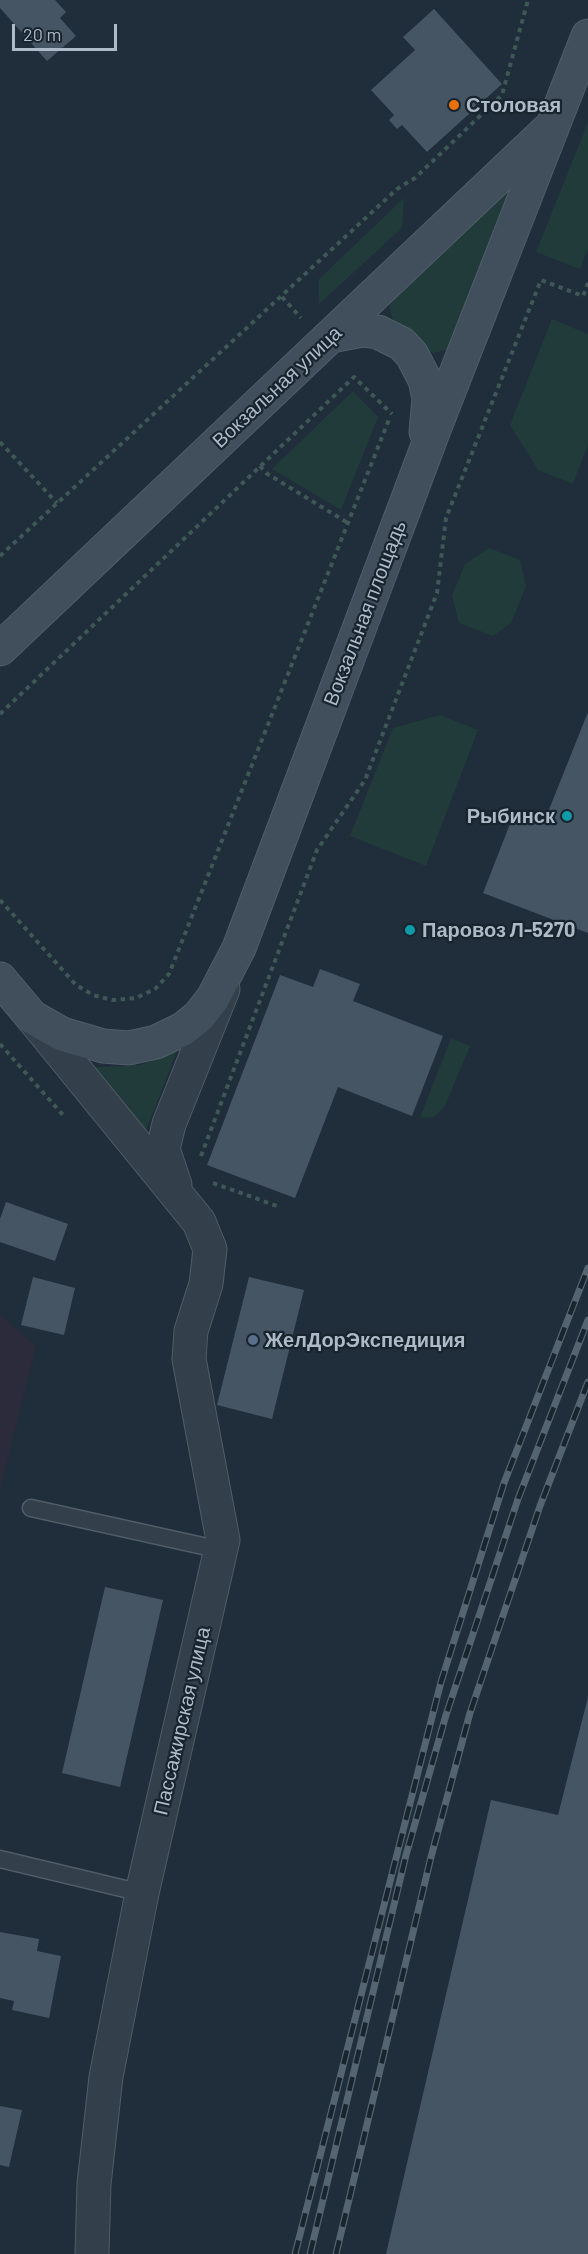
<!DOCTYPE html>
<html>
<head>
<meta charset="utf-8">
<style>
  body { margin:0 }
  #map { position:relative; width:588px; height:2254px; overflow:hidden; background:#1f2e3a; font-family:Barlow,sans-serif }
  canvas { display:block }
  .scale { position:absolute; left:12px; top:24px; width:105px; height:27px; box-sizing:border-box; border:3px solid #adbac7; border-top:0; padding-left:8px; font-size:18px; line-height:21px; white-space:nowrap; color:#adbac7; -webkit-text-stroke:4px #18242e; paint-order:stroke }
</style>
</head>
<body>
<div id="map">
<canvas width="588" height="2254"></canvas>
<div class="scale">20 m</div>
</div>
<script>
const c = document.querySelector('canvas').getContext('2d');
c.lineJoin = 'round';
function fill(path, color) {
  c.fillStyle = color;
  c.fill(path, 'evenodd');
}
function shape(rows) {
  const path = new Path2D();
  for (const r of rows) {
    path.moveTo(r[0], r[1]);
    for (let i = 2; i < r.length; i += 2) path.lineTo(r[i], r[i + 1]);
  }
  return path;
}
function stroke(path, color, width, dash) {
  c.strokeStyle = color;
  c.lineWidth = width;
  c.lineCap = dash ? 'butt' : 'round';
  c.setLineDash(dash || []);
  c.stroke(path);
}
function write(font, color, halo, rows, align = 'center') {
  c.font = font + ' Barlow,sans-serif';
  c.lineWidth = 4.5;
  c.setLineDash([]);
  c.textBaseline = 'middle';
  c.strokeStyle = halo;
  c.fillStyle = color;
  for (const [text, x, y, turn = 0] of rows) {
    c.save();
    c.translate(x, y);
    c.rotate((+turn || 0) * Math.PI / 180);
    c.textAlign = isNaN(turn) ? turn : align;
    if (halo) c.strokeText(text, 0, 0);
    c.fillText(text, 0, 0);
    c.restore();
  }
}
fill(shape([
  [0,1315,36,1346,0,1489]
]), '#2b2b3b');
fill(shape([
  [588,122,588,249,580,269,536,252],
  [526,169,453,344,446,350,434,353,424,350,394,322,389,307,391,299],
  [404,198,402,228,319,304,319,279],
  [552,319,588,334,588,444,573,484,538,470,510,425],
  [353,391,378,417,341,510,272,469],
  [489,548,520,560,526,586,511,623,493,636,459,623,452,596,465,564],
  [440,715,478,730,426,866,350,836,393,728],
  [451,1038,470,1046,445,1106,434,1117,420,1118],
  [180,1043,144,1135,85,1068,140,1065,158,1058]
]), '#213b3b');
fill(shape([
  [0,0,55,0,66,12,60,18,76,36,47,61,0,8],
  [434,9,502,84,427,152,402,125,397,129,389,120,394,115,371,90,415,50,403,37],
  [588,712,588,933,483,893,515,811,544,822],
  [320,969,360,984,353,1001,443,1036,412,1116,338,1087,295,1198,207,1165,280,975,313,987],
  [6,1202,68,1224,55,1261,0,1242,0,1219],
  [33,1277,75,1288,64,1335,21,1325],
  [249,1277,304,1290,272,1419,217,1405],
  [105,1587,163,1600,120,1787,62,1773],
  [588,1697,588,2254,386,2254,491,1800,558,1815],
  [0,1932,39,1939,37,1951,61,1956,49,2018,12,2010,14,2001,0,1998],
  [0,2106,22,2110,9,2167,0,2165]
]), '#455564');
const lane = shape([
  [31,1508,221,1550],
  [0,1859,142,1893]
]);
const street = shape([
  [32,1017,199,1222,210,1249,206,1284,191,1331,189,1359,223,1540,142,1893,106,2077,94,2184,92,2254],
  [175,1185,163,1149,169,1124,223,989]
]);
const secondary = shape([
  [331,336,362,330,378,332,402,344,412,355,425,380,429,398,426,432],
  [0,649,548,130],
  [0,979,32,1017,62,1034,103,1046,129,1048,156,1042,183,1029,199,1016,213,998,239,948,433,432,588,36]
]);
stroke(lane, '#505d68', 19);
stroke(street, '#505d68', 35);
stroke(secondary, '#505d68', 35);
stroke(shape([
  [282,297,301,318],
  [0,442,57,503],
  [260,466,266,473,348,523],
  [0,556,397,189,415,178,502,95,528,0],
  [0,714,354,377,392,414],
  [0,900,76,985,93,995,112,1000,136,998,155,989,169,974,390,417],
  [0,1044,63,1115],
  [201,1156,317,850,365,780,437,593,446,518,541,280,583,296,588,283],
  [213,1183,277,1206]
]), '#3f5757', 4, [4.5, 4.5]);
stroke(lane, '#333f4a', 16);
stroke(street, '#333f4a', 33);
stroke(secondary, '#414f5d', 33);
const rail = shape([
  [295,2254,441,1682,504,1483,588,1268],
  [310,2254,406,1855,446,1715,518,1499,588,1320],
  [336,2254,431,1857,470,1713,540,1506,588,1382]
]);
stroke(rail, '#546471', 7);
stroke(rail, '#18242e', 4.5, [14]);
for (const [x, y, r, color] of [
  [454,105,6,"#e8710a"],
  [567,816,6,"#0f9aa8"],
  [410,930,6,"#0f9aa8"],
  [253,1340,6,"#5c6f8a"]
]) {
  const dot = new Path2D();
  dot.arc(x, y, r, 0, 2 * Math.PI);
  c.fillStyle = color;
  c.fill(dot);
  stroke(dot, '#18242e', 2);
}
write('bold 20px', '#adbac7', '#18242e', [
  ["Столовая",466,105],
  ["Рыбинск",555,816,"right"],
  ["Паровоз Л-5270",422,930],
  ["ЖелДорЭкспедиция",265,1340]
], 'left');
write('20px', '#adbac7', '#18242e', [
  ["Вокзальная улица",277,387,-43],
  ["Вокзальная площадь",365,613,-69],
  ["Пассажирская улица",182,1721,-77]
]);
</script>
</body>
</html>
